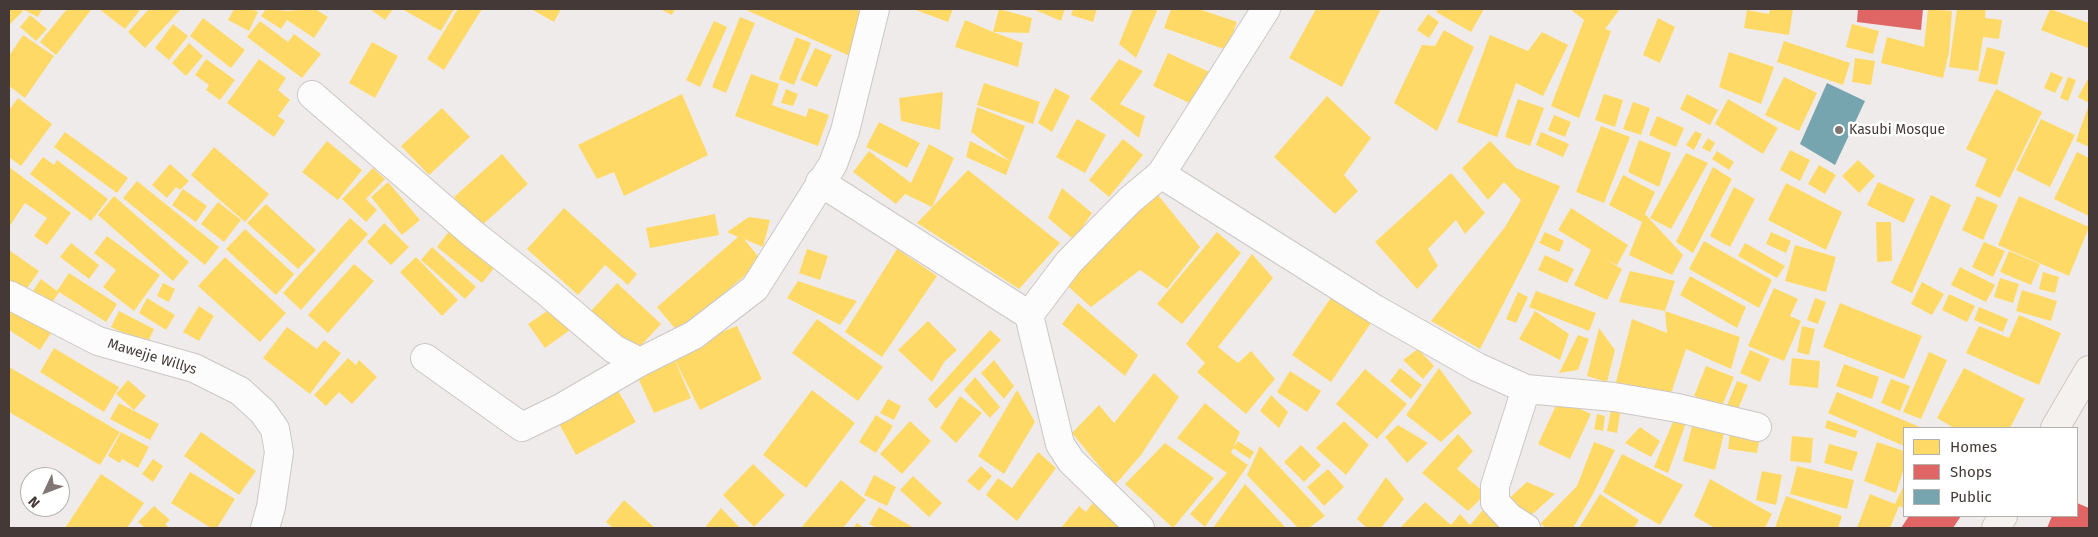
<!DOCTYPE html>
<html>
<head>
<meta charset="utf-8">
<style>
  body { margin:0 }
  #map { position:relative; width:2098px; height:537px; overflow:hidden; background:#efebea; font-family:"Fira Sans",sans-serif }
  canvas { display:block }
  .frame { position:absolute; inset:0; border:10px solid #443936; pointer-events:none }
  .legend { position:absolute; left:1903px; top:427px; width:175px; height:90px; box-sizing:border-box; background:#fff; border:1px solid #b4b0af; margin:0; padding:6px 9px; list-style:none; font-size:15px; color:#443936 }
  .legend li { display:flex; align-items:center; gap:10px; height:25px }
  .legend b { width:25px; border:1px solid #b4b0af }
  .north { position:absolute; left:20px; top:467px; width:50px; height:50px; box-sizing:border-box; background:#fff; border:1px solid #b4b0af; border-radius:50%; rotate:227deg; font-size:14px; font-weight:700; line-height:20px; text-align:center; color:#443936 }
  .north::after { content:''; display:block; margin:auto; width:18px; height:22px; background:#807775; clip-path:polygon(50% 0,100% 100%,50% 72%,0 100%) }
</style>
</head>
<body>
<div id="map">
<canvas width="2098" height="537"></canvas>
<div class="frame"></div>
<ul class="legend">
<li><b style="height:14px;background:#ffd966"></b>Homes</li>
<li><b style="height:14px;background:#e06666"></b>Shops</li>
<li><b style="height:14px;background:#76a5af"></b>Public</li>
</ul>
<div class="north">N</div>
</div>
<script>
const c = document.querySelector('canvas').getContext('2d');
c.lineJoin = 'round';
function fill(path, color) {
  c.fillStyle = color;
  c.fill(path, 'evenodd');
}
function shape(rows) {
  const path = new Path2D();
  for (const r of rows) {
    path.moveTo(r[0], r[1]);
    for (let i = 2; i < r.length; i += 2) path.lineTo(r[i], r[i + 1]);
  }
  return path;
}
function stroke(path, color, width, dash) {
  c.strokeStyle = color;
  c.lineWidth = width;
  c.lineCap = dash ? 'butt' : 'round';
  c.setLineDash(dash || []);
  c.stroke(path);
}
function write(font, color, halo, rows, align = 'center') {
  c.font = font + ' "Fira Sans",sans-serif';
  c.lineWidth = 5;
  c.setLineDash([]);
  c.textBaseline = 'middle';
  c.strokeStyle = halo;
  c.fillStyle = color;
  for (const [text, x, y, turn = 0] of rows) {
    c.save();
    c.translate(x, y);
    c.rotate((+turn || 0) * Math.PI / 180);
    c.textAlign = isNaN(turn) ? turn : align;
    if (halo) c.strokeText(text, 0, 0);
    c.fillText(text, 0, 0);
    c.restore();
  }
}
fill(shape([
  [9,9,21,9,23,11,10,24],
  [22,9,42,9,38,17],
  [67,9,91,10,56,55,40,42],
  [99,9,141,9,125,29],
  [149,9,181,9,145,48,128,32],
  [234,9,252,9,258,12,249,31,228,20],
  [266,9,286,11,315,9,328,17,314,38,287,20,281,29,261,16],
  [370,9,393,9,385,20],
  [402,9,454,9,441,31],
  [458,9,482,9,444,70,427,59],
  [531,9,561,9,554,22],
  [660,9,675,9,672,15],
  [744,9,855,9,868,14,850,56],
  [913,9,953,9,948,22],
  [999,9,1032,18,1029,33,993,32,1023,43,1018,67,955,47,965,20,993,32],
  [1033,9,1065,9,1061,21],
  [1073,9,1097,9,1093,22,1071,15],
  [1133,9,1158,9,1136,58,1119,44],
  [1171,9,1199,9,1237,22,1227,50,1164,28],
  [1316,9,1381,9,1342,87,1289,58],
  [1438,9,1484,9,1471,32,1436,12],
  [1570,9,1620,9,1605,29,1611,31,1579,118,1551,106,1584,20],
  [1770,9,1793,9,1789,35,1744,28,1747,10,1769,14],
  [1928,9,1952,11,1949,52,1943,78,1881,63,1887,37,1924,47],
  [1957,9,1986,9,1985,18,2002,20,1999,39,1983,37,1978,71,1949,67],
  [2050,9,2089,23,2088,48,2041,30],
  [1428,14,1439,22,1429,38,1417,30],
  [30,15,47,29,36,41,20,27],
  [740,17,755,23,726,93,712,87],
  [203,18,245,50,231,68,190,36],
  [1658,18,1675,27,1660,63,1643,55],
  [260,21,288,42,294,34,321,54,302,78,247,37],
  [714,21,727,27,700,87,686,80],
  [173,24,188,36,169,60,155,48],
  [1852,24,1879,31,1873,54,1846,47],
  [1444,30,1474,47,1437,131,1394,103,1422,45,1435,46],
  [1542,32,1568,45,1543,96,1516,83,1497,137,1457,122,1490,35,1528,51],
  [23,35,54,56,25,98,9,86,9,56],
  [796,37,811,43,794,85,779,79],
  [1784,41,1850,63,1843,85,1777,62],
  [372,42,398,56,375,98,349,83],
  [189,43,203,56,186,76,172,63],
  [1987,47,2005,52,1997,85,1978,81],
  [815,48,832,55,817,87,800,80],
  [1729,52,1774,67,1761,104,1719,87],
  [1168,53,1216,75,1200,108,1153,86],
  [1855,58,1875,61,1871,85,1852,82],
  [206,59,235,80,220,100,206,90,209,85,195,75],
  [259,59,286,78,278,90,290,100,278,116,285,121,274,137,227,103],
  [1119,59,1143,71,1120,104,1145,116,1139,138,1090,99],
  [2051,72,2063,77,2055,93,2044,88],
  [751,74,779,84,772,105,806,117,809,108,829,115,818,146,735,116],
  [1784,77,1817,93,1799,131,1765,115],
  [2068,77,2076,80,2068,101,2060,98],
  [2089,77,2089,103,2078,97],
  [984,83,1040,102,1033,124,977,105],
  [1055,88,1070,96,1052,132,1038,123],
  [786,89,798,94,793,106,781,103],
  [1996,89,2042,112,2000,198,1975,186,1987,159,1966,149],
  [943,92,940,130,901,121,899,98],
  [682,94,708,155,624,196,614,172,597,179,578,145],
  [1604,94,1623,100,1615,127,1595,120],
  [1687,94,1718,110,1710,125,1680,109],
  [1327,96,1371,138,1344,175,1358,191,1335,214,1274,157],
  [18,98,52,124,21,166,9,157,9,110],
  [1518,99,1544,108,1530,146,1505,137],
  [1728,99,1778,128,1763,154,1715,124],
  [1633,102,1650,108,1641,135,1623,129],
  [977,107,1025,126,1011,162,1006,175,966,157,970,141,1011,162,971,132],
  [2088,107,2089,108,2089,147,2076,141],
  [442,108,470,137,429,175,401,146],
  [1554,115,1571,122,1565,137,1548,130],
  [1657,116,1684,128,1676,147,1649,135],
  [1077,119,1106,135,1085,173,1056,157],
  [2041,119,2075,135,2050,187,2016,170],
  [879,122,920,143,907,168,866,147],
  [1601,126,1630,137,1604,203,1576,192],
  [1695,131,1702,134,1694,150,1686,145],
  [65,132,128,178,117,193,54,147],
  [1541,132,1569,144,1563,157,1536,145],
  [1708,138,1715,143,1710,152,1702,148],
  [1123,139,1143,155,1109,197,1089,180],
  [1639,140,1671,153,1659,187,1628,172],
  [327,141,362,170,338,200,302,172],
  [1490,141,1516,168,1560,186,1529,254,1480,349,1431,321,1505,227,1521,200,1504,182,1488,200,1462,168],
  [929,144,954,158,932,207,905,194,896,204,853,172,869,151,911,183],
  [214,147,269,194,245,222,191,175],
  [1790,150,1810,160,1800,181,1780,170],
  [1717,151,1734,162,1729,170,1712,159],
  [2077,152,2089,158,2089,216,2054,199],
  [1686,153,1708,163,1671,229,1650,218],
  [502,154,528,184,480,227,454,197],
  [43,157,54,165,57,160,108,199,91,221,30,174],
  [1858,160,1875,176,1859,193,1842,176],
  [170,164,189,181,180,190,176,187,167,198,152,185],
  [1819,165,1836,175,1825,194,1808,184],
  [9,167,71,213,47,245,34,236,47,218,25,203,9,227],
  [1713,167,1732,179,1693,253,1676,242],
  [373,168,385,179,366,199,377,210,366,222,342,199],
  [968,170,1060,243,1019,289,917,223],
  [1451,173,1485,213,1465,234,1456,220,1428,249,1438,266,1417,289,1375,242],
  [1623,175,1655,192,1645,214,1683,255,1672,275,1629,255,1642,222,1609,205],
  [137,181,219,247,205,265,123,198],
  [388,182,420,220,402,235,371,197],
  [1878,182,1915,199,1904,223,1867,205],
  [1786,183,1842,212,1826,250,1768,220],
  [1734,187,1755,199,1730,247,1710,236],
  [1062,188,1092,213,1074,240,1048,218],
  [183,189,207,206,196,222,172,205],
  [1158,195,1200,247,1167,289,1140,270,1091,307,1061,280],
  [1931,195,1951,205,1912,293,1891,283],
  [114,196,189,262,173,281,98,215],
  [1977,196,1998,205,1983,240,1962,230],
  [2019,196,2089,227,2069,276,1998,245],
  [218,202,241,220,224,242,201,224],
  [266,204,316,250,298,269,247,223],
  [564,208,637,274,628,285,605,265,578,295,527,249],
  [1571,208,1628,245,1617,265,1605,259,1622,269,1607,300,1574,285,1591,250,1558,230],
  [715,214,719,235,650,248,646,228],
  [749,217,770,220,763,247,744,239,762,261,678,332,657,307,738,237,727,232],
  [350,218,368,234,301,310,283,293],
  [1876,222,1891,222,1892,261,1877,262],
  [384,223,409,247,391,265,367,242],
  [245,229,294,274,276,295,226,249],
  [450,230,495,267,482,283,437,247],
  [1217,232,1241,253,1182,324,1157,304],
  [1545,232,1564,241,1559,252,1539,243],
  [1771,232,1791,241,1786,253,1766,244],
  [107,236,160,275,134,311,103,287,116,270,94,253],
  [1704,241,1772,280,1759,308,1689,269],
  [1984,242,2005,251,1993,277,1972,267],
  [71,243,99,265,89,279,60,257],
  [1745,243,1785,266,1777,278,1738,256],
  [1795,245,1836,257,1826,292,1785,281],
  [432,247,476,287,465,299,421,260],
  [807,249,828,256,820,280,799,273],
  [897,249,937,276,882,357,845,332],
  [9,250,39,271,23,294,9,284],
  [2009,251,2040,264,2031,285,2000,272],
  [1252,254,1273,278,1218,347,1238,363,1251,351,1275,379,1246,414,1197,372,1205,363,1186,344],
  [1545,255,1574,269,1567,283,1538,270],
  [225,257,286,313,260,342,198,286],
  [416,257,458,300,442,316,400,272],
  [354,264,374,281,328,333,308,315],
  [1960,267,1995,285,1986,302,1951,285],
  [1630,271,1675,281,1665,311,1619,302],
  [2043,272,2059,277,2055,293,2039,289],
  [69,273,117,304,106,322,59,292,50,306,31,294,41,279,57,291],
  [1690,276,1746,307,1737,328,1680,295],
  [2000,278,2019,284,2013,303,1994,297],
  [798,281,857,301,840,325,787,298],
  [1922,282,1944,294,1932,315,1911,304],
  [163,283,175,289,169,302,157,296],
  [617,283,661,324,634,353,590,312],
  [1774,288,1798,299,1790,316,1801,321,1784,361,1748,346],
  [2022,290,2057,301,2051,321,2016,311],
  [1536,291,1596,313,1589,331,1529,307],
  [1518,292,1528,297,1516,323,1506,319],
  [1949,294,1975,306,1967,322,1942,310],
  [1332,296,1371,323,1331,382,1292,355],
  [147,298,175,315,166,330,139,313],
  [1815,298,1826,302,1818,324,1807,320],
  [1078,303,1138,355,1125,376,1062,324],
  [1840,303,1922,336,1904,379,1823,347],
  [199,306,214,316,199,341,183,332],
  [9,307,51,333,40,350,9,330],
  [553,307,570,330,545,348,528,324],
  [1979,307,2008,319,2003,332,1974,320],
  [119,311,154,329,147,344,111,327],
  [1535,311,1569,334,1560,360,1519,339],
  [1665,311,1740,337,1731,369,1686,349,1669,399,1615,386,1632,319,1667,333],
  [2019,315,2061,333,2039,385,1966,353,1979,326,2009,338],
  [817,319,883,367,858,401,792,353],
  [928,321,957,350,945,361,932,382,898,350],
  [737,326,762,379,700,410,673,356,691,398,654,413,633,367],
  [1802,326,1815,329,1809,355,1797,352],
  [287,327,317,349,324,340,341,353,310,394,263,358],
  [1599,328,1615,350,1607,382,1587,376],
  [990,330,1001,340,936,409,928,399],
  [1578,335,1589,339,1578,370,1559,373],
  [54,348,119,387,104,412,40,372],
  [1418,349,1434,366,1423,379,1403,360],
  [1750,350,1770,359,1760,382,1740,373],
  [1929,352,1947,360,1921,419,1903,412],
  [348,358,356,365,359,360,377,377,352,404,339,392,326,406,314,395],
  [1792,358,1820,361,1818,388,1789,385],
  [994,360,1014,386,1004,399,981,373],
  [1844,364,1879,377,1872,399,1836,386],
  [1706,366,1734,377,1722,406,1694,396],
  [9,367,120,432,100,465,9,412],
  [1400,368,1422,385,1411,399,1390,381],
  [1439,368,1472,413,1441,442,1406,415],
  [1964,368,2025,399,2010,428,1954,428,1937,418],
  [1365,369,1407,404,1377,439,1336,404],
  [1290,371,1321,391,1307,412,1277,392],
  [1154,373,1179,397,1141,455,1115,485,1072,433,1099,405,1114,423],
  [975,377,1000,407,990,418,964,390],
  [1891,379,1910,386,1900,411,1881,403],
  [128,380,146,396,134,410,116,394],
  [1737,381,1748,385,1736,414,1725,410],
  [616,387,636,422,576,455,557,420],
  [812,390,855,423,806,488,763,455],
  [1017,390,1035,422,1004,474,978,456],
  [1837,392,1882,411,1922,428,1904,428,1904,446,1828,413],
  [1271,395,1288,412,1279,428,1260,411],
  [960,396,982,413,956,443,940,428],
  [888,399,901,406,894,420,880,413],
  [1559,399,1591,414,1570,459,1538,444],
  [119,403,159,424,150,440,110,419],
  [1205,403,1240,432,1231,453,1248,465,1205,527,1190,514,1227,473,1177,438],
  [1612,405,1621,407,1617,433,1607,431],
  [1597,414,1605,416,1603,431,1594,429],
  [876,415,893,426,876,453,859,442],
  [1675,417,1686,423,1668,473,1654,467],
  [1827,420,1858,431,1855,438,1825,428],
  [910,421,931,441,902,474,880,454],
  [1344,421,1369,445,1346,475,1316,448],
  [1693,422,1725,430,1715,470,1683,461],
  [1398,425,1428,443,1407,463,1385,437],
  [1640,427,1660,441,1651,457,1625,443],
  [1730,431,1760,436,1757,453,1728,449],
  [121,432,149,447,138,468,122,459,120,463,108,456],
  [201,432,256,471,239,495,184,456],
  [1458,434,1473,451,1457,469,1486,494,1468,511,1422,473],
  [1792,436,1813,438,1811,463,1790,461],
  [1238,441,1254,452,1250,459,1233,448],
  [1594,442,1615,450,1593,494,1573,528,1547,528,1540,524,1577,486],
  [1877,442,1904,451,1904,468,1896,493,1864,481],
  [1165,443,1214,478,1173,528,1125,484],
  [1829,444,1858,452,1852,471,1824,463],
  [1301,445,1321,465,1304,482,1284,462],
  [1260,446,1325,516,1309,528,1298,528,1247,475],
  [1038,452,1056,468,1017,521,986,495,998,478,1012,488],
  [1622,454,1683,485,1660,525,1603,492],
  [153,459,163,466,153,482,142,474],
  [753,464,785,495,754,527,723,495],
  [981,466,992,476,979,491,967,481],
  [1797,466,1854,480,1847,509,1790,494],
  [1328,469,1344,487,1324,506,1307,487],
  [1762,471,1782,475,1776,505,1756,500],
  [190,472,235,499,217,528,211,528,171,503],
  [101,474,144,503,127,528,65,528],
  [874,475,896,487,887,506,864,495],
  [913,476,942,503,929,517,900,490],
  [1386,477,1404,499,1381,528,1367,528,1357,519],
  [1710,479,1772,514,1765,528,1715,528,1694,516],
  [841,480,866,500,843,528,801,528],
  [1527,482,1555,494,1528,518,1505,502],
  [1245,484,1286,528,1213,528],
  [1904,485,1904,508,1899,506,1890,528,1857,528,1870,494,1895,504],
  [1600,494,1639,520,1634,528,1579,528],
  [1786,496,1842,516,1838,528,1775,528],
  [1097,497,1123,522,1118,528,1061,528,1079,506,1086,512],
  [624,500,655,528,613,528,606,522],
  [1425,502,1451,525,1460,514,1470,525,1483,510,1504,528,1400,528],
  [154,506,170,520,165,524,169,528,145,528,138,522],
  [879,507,914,528,877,528,869,524],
  [721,508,740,528,708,528,706,526],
  [857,523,864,528,853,528]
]), '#ffd966');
fill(shape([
  [1858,9,1923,9,1921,30,1857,22],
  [2077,503,2089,508,2089,528,2047,528,2052,516,2077,516],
  [1909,516,1961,516,1953,528,1901,528]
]), '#e06666');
fill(shape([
  [1827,83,1865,101,1835,165,1800,144]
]), '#76a5af');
const street = shape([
  [312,95,473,234,547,292,614,349,640,362,694,335,755,288,833,164,845,131,875,9],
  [1161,174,1375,309,1477,367,1526,389,1614,397,1678,408,1757,427],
  [820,182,1029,315,1060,444,1071,461,1140,528],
  [9,295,98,341,194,368,240,391,263,412,275,429,279,452,271,507,265,528],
  [1029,315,1069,262,1130,200,1161,174,1266,9],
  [425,358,522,427,561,408,640,362],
  [1526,389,1495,486,1495,502,1510,518,1526,528]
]);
const secondary = shape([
  [2055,428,2089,370],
  [1996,528,2003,516]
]);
stroke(street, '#cbc7c6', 30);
stroke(secondary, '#cfc7c2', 30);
stroke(street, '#fdfcfc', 28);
stroke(secondary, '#f5f1ef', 28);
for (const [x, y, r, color] of [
  [1839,130,5,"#807775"]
]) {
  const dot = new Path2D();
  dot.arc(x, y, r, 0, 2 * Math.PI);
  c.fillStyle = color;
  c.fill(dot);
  stroke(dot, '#fff', 2);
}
write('14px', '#443936', '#fff', [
  ["Kasubi Mosque",1849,130]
], 'left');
write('14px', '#443936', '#fff', [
  ["Mawejje Willys",152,357,17]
]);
</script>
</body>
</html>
